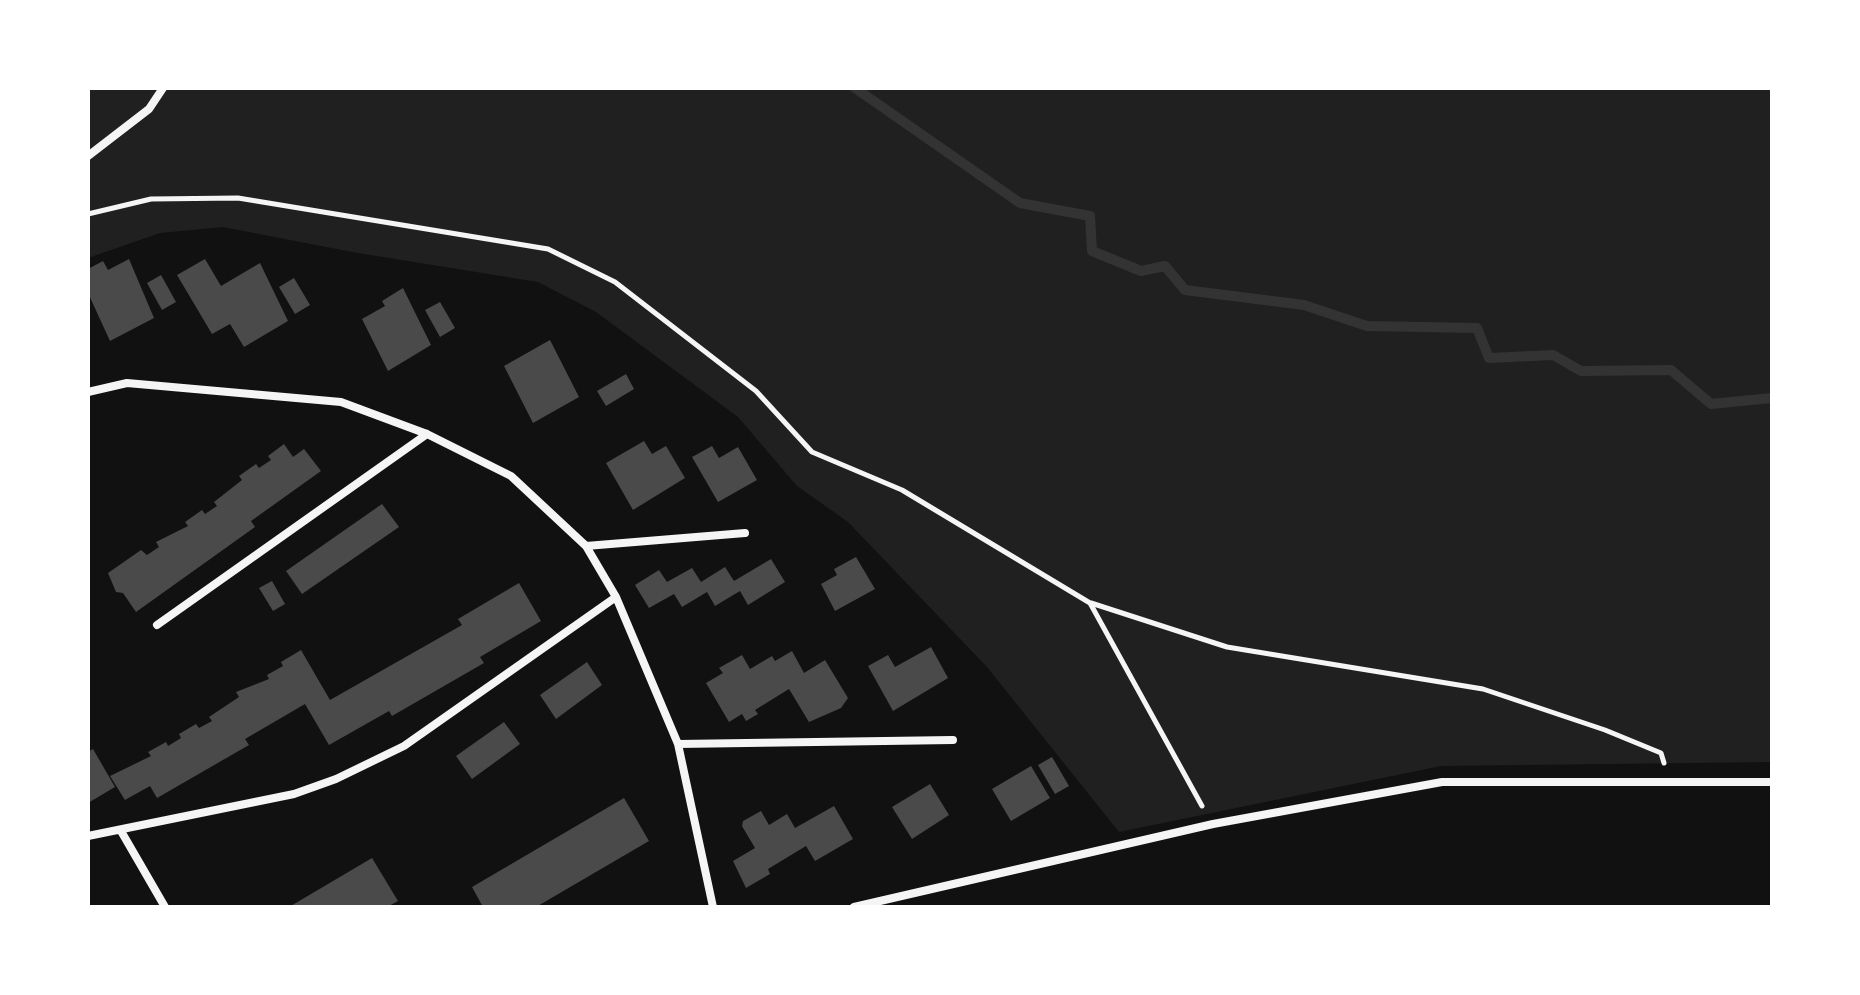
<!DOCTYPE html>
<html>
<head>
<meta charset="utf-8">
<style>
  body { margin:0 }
  #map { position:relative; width:1860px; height:995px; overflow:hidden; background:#111; font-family:"Nunito Sans",sans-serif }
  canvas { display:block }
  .frame { position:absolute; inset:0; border:90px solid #fff; pointer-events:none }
</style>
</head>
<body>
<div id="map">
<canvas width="1860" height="995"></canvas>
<div class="frame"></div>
</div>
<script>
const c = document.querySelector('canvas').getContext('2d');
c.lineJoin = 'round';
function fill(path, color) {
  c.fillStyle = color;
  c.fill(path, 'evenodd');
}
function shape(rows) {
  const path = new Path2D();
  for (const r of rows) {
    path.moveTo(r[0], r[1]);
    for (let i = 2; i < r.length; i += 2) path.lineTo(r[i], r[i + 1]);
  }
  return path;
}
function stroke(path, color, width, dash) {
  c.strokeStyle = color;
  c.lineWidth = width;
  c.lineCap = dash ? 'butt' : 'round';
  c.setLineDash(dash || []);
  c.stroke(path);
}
fill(shape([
  [88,88,1772,88,1772,762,1441,766,1119,832,987,667,848,522,797,486,738,417,596,312,538,282,352,252,223,227,160,233,88,258]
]), '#202020');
stroke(shape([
  [855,88,1020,203,1090,216,1092,251,1141,271,1165,266,1185,290,1304,305,1367,326,1477,328,1489,358,1553,355,1581,371,1671,370,1711,404,1772,398]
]), '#333', 10);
fill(shape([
  [129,259,154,318,110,341,88,293,88,269,103,261,108,270],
  [205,259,221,286,260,263,288,321,244,347,230,324,212,334,177,275],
  [161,275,176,302,162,310,147,283],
  [294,278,310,305,295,314,279,287],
  [403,288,431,345,388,371,362,319,385,306,382,301],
  [440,302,455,328,440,337,425,310],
  [550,340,579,397,533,423,504,366],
  [626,374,634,389,606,406,597,391],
  [644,441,652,454,666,446,685,478,633,510,606,463],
  [284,444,293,457,304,449,321,471,251,521,255,527,136,612,123,593,116,592,108,573,141,550,147,555,159,547,156,542,188,526,185,522,202,510,205,514,217,506,214,502,242,480,239,476,256,464,259,468,271,460,268,456],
  [712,446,719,458,738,447,757,480,718,502,692,457],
  [382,504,399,527,302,594,286,571],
  [856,557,875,589,835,611,821,584,837,575,834,569],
  [771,559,785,582,748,605,740,591,715,606,707,592,682,607,674,594,649,608,635,585,659,570,667,582,692,568,701,582,725,567,734,581],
  [272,581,285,604,273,611,259,588],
  [519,583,541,621,480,657,484,663,392,716,389,711,329,745,305,704,245,739,249,745,157,798,150,786,125,800,110,776,151,756,148,752,166,742,168,746,181,738,179,734,196,724,199,728,212,721,209,717,239,697,236,692,269,679,267,675,283,666,281,662,301,650,330,700,462,625,458,619],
  [931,647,948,678,893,711,868,666,888,655,895,667],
  [792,651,804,673,825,660,848,698,841,708,809,722,789,689,755,710,758,714,746,721,742,714,729,722,706,683,723,673,719,668,742,655,750,669,772,656,775,661],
  [587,662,602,685,556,719,540,695],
  [504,722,520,744,472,779,456,756],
  [93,749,115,787,88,803,88,752],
  [1052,757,1069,786,1055,794,1038,765],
  [1031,766,1050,798,1011,821,992,789],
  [930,784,949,815,912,839,892,807],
  [624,798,649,841,536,907,483,907,472,887],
  [834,806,853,839,815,861,806,846,768,869,770,874,746,888,733,861,755,848,742,826,743,821,761,811,769,825,787,814,795,828],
  [372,858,398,901,387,907,289,907]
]), '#4a4a4a');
stroke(shape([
  [88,214,151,199,238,198,548,249,615,282,756,391,812,452,902,490,1090,603,1202,806],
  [1091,603,1227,647,1483,689,1605,730,1661,753,1664,763]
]), '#f5f5f5', 5);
stroke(shape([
  [88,156,149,109,163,88],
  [88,392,127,383,341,402,427,434,511,476,586,546,616,597,678,744,713,907],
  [586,546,745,533],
  [157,625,427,434],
  [678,744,953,740],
  [121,831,165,907],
  [88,836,294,794,336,779,404,746,616,597],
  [854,907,1213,824,1442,782,1772,782]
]), '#f5f5f5', 8);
</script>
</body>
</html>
